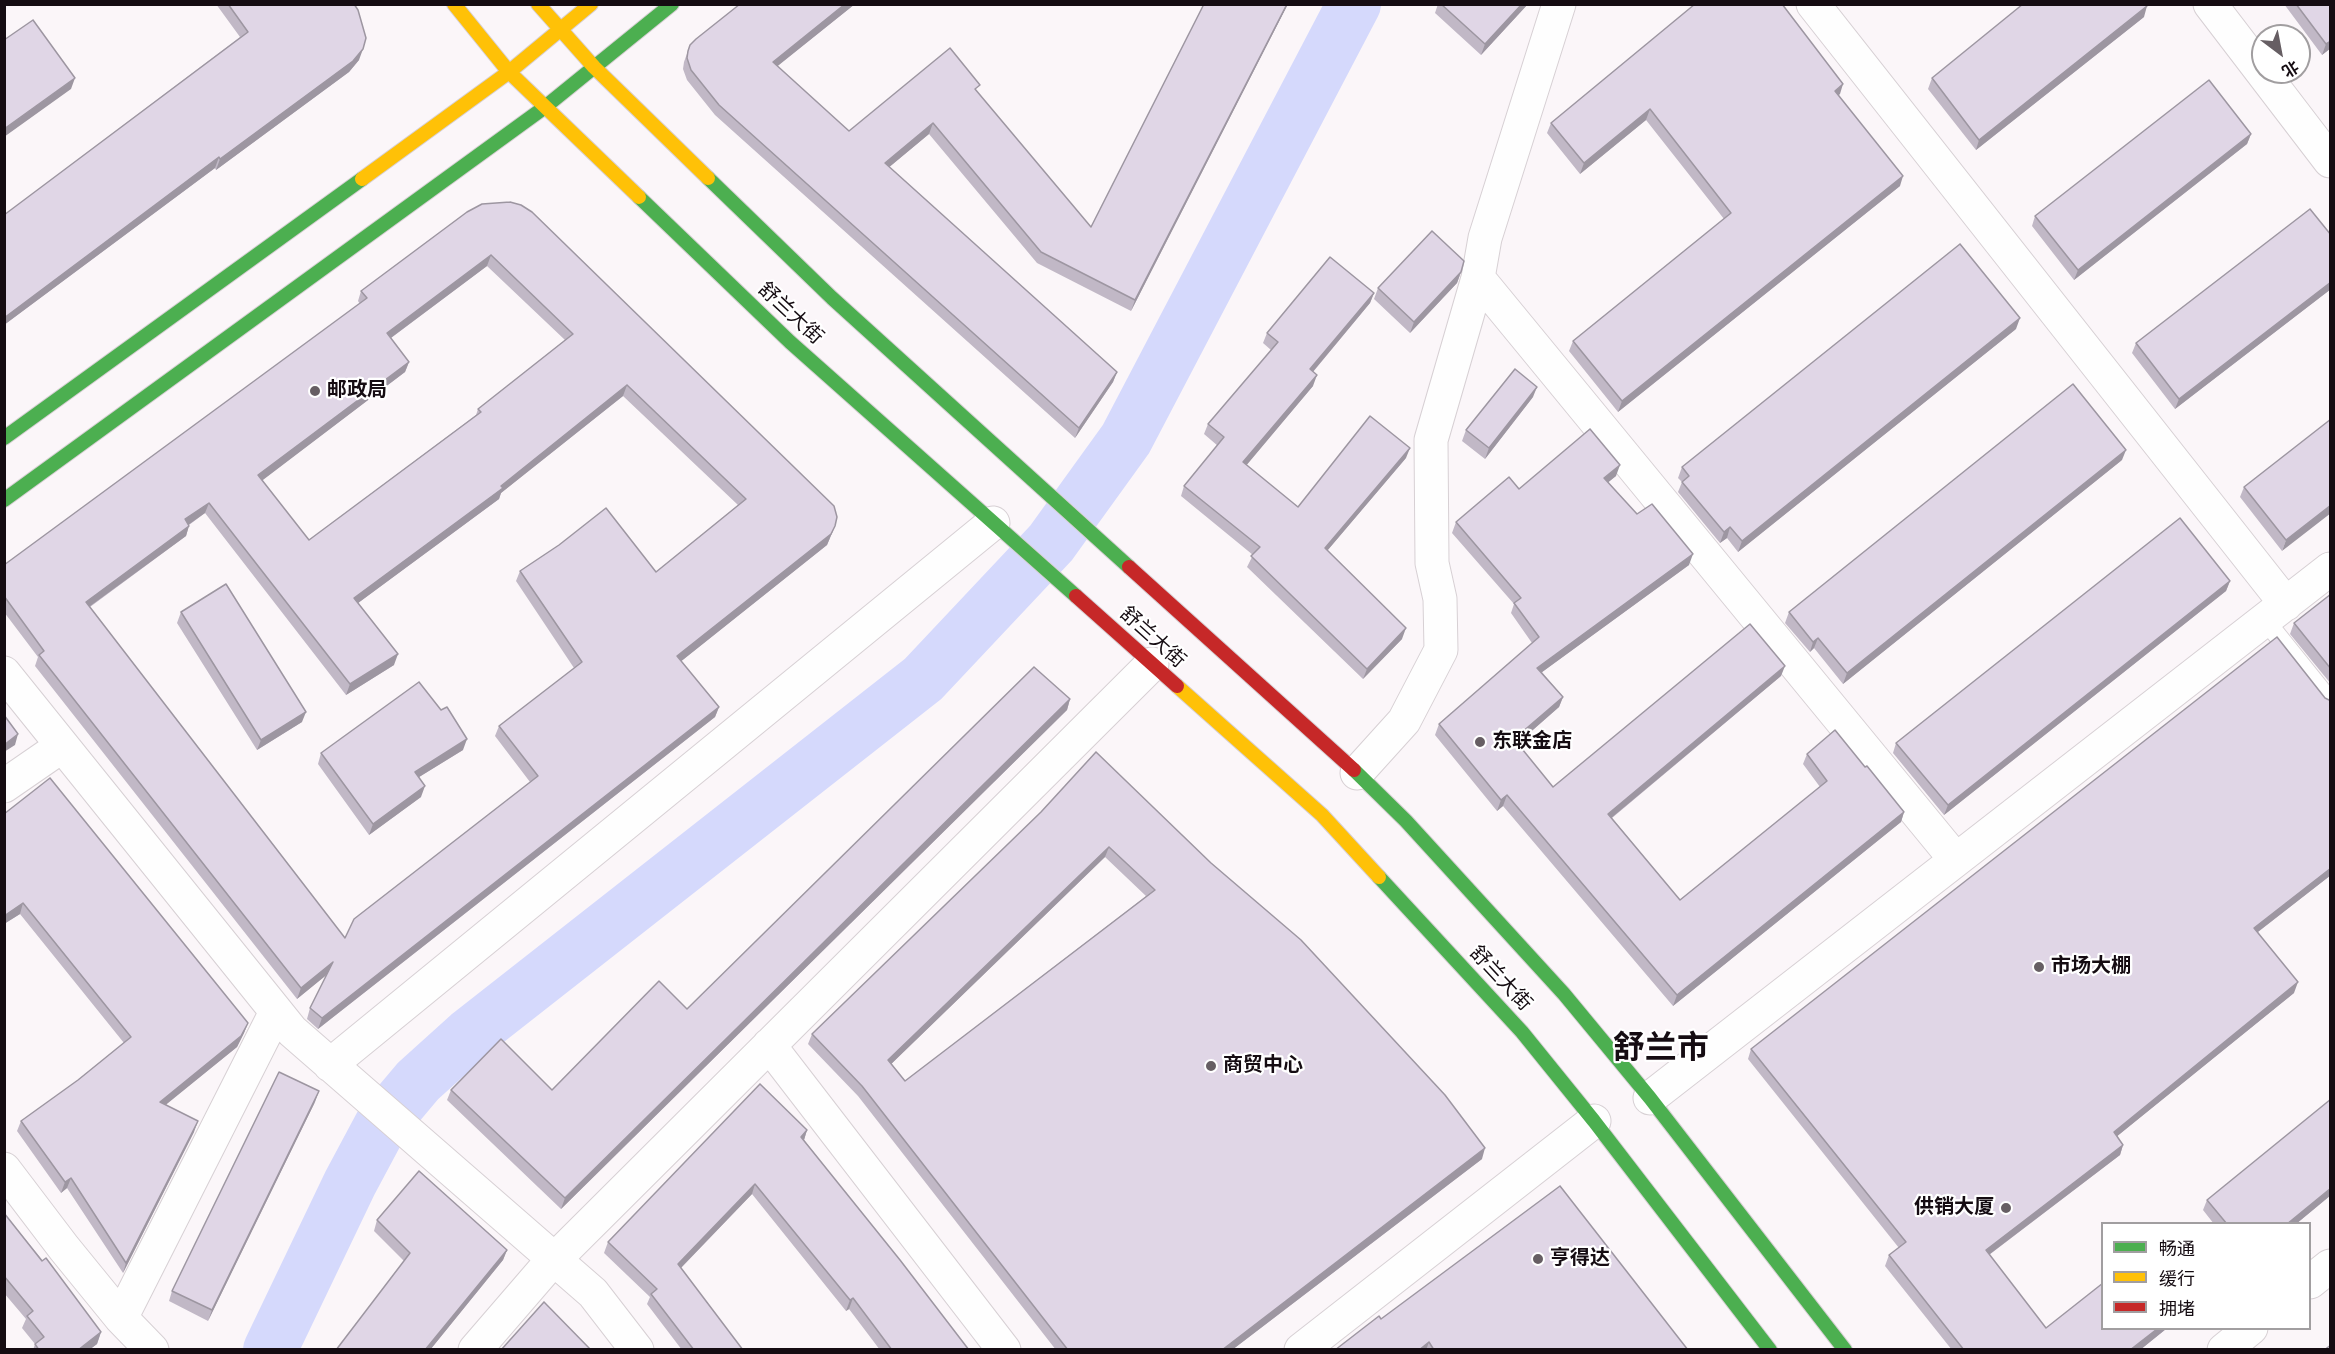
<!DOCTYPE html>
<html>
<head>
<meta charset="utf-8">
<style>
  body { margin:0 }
  #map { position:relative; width:2335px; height:1354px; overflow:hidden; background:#fbf6f9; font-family:"Sofia Sans Condensed","Noto Sans SC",sans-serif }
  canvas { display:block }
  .frame { position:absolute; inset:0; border:6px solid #150c12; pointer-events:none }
  .legend { position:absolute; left:2101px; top:1222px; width:210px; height:108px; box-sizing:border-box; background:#fff; border:2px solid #a19ea0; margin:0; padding:8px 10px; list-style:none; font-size:18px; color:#150c12 }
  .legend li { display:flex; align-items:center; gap:12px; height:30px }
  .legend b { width:30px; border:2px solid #a19ea0 }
  .north { position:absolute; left:2251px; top:24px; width:60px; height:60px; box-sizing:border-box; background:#fff; border:2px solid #a19ea0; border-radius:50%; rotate:148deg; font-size:16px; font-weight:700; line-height:24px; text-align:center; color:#150c12 }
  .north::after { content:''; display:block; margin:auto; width:21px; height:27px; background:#665e63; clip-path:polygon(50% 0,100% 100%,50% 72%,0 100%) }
</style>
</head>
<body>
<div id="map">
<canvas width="2335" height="1354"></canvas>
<div class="frame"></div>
<ul class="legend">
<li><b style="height:8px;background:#4caf50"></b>畅通</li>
<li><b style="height:8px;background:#ffc107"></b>缓行</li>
<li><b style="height:8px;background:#c62828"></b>拥堵</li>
</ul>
<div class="north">北</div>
</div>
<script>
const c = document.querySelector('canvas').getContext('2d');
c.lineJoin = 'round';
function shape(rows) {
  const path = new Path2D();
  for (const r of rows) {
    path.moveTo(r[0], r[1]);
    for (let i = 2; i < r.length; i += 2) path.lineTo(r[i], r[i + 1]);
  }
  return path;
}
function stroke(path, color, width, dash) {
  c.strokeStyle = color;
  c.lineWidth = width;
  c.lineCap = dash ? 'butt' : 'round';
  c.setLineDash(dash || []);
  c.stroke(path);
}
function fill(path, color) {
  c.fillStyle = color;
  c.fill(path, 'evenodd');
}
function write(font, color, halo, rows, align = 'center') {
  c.font = font + ' "Sofia Sans Condensed","Noto Sans SC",sans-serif';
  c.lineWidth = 4.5;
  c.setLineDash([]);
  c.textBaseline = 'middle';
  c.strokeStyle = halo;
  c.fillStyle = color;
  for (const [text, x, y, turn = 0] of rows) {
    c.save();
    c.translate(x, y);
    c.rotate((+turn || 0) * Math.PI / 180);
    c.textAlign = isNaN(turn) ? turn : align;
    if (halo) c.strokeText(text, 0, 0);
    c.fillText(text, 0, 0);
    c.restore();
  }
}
stroke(shape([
  [270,1350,350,1183,381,1125,418,1081,469,1035,923,679,1051,543,1126,439,1354,4]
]), '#d5d9fc', 54);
const lane = shape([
  [2265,620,2330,701]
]);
const street = shape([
  [1813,4,2286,604],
  [2210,4,2330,161],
  [1478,278,1956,860],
  [4,673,292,1031,593,1293,637,1350],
  [1357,773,1404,721,1441,650,1440,599,1432,563,1431,440,1478,278,1485,238,1559,4],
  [4,786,62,746],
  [769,1045,1004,1350],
  [330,1065,993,523],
  [1650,1098,2330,569],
  [4,1169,64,1248,121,1318,152,1350],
  [2310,1282,2330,1266],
  [121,1318,276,1012],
  [475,1350,544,1270,1152,664],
  [1301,1350,1594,1121],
  [2224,1350,2251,1328]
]);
const fast = shape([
  [708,178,832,298,1129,567],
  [639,197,790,342,1076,596],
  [4,438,362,179],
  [4,500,545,107,672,4],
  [1354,770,1406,821,1564,994,1650,1098,1845,1350],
  [1379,877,1522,1032,1594,1121,1770,1350]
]);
const slow = shape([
  [454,4,509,72,639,197],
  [538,4,594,67,708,178],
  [362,179,509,72,591,4],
  [1177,686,1322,815,1379,877]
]);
const jam = shape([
  [1129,567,1354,770],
  [1076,596,1177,686]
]);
stroke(lane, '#d7d0d4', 20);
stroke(street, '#d7d0d4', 35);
stroke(fast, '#d7d0d4', 16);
stroke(slow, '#d7d0d4', 16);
stroke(jam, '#d7d0d4', 16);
stroke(lane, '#fefefe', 18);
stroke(street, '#fefefe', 33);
stroke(fast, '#4caf50', 14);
stroke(slow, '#ffc107', 14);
stroke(jam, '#c62828', 14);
fill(shape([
  [216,4,354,4,359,60,349,72,216,170,215,168,4,325,4,215,240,37],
  [740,4,855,4,777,66,849,131,977,92,1091,227,1204,4,1288,4,1131,311,1037,263,929,134,889,167,1117,372,1113,382,1075,438,715,115,687,80,683,69,684,62,690,45],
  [1438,4,1528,4,1481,55,1435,13],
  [1695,4,1840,94,1838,95,1900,186,1618,412,1569,351,1573,341,1724,219,1646,120,1580,174,1547,133,1551,123],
  [2284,4,2331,4,2331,48,2322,55],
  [2144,17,1976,150,1928,89,1932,78],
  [2251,134,2247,144,2074,280,2032,226,2035,216],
  [467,212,835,526,827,545,681,661,719,707,715,717,318,1029,307,1019,310,1008,327,974,297,999,35,666,38,657,4,612,4,565,360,304,358,301,361,291],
  [487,266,565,340,478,409,476,415,309,540,262,480,405,372,409,362,391,338],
  [623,396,738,505,656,572,520,571,516,581,574,668,499,726,495,736,530,782,345,938,90,607,186,536,189,525,205,513,346,695,394,665,358,603,499,499,501,493],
  [2331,235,2331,289,2175,409,2132,353,2136,343],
  [1461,272,1457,283,1410,333,1374,299,1378,288],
  [1374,293,1370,303,1313,372,1313,386,1246,465,1298,507,1406,458,1327,551,1402,639,1363,679,1247,567,1253,555,1181,496,1184,486,1218,446,1204,434,1208,424,1271,350,1263,343,1267,333],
  [2016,329,1738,552,1727,538,1720,543,1678,492,1682,482,1678,478,1682,467],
  [1533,397,1485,459,1462,441,1466,430],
  [2331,419,2282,551,2240,497,2244,487],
  [2122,460,1843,684,1814,648,1810,652,1785,623,1789,612],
  [1616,476,1608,482,1637,514,1689,565,1542,672,1563,697,1559,707,1517,744,1553,787,1781,676,1612,818,1680,900,1820,787,1803,764,1807,754,1865,767,1904,812,1901,822,1673,1006,1503,806,1497,811,1435,735,1439,724,1532,643,1511,613,1514,604,1452,533,1456,522,1519,489],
  [2230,581,2226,591,1944,815,1893,753,1896,743],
  [2331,594,2331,684,2290,634,2294,623],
  [181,612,302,722,257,750,177,623],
  [2325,698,2331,701,2331,875,2258,932,2294,993,2117,1136,2123,1145,2120,1155,1989,1255,2046,1328,2166,1329,2140,1350,1952,1350,1885,1266,1889,1255,1899,1248,1748,1059,1751,1049],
  [1070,699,1067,710,561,1209,447,1100,451,1090,552,1090,687,1009],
  [463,750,419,777,421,797,369,835,318,764,321,753],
  [1096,752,1482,1159,1232,1350,1056,1350,858,1096,808,1044,812,1034,1041,812],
  [1105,857,1146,896,905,1081,891,1064],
  [4,814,248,1023,244,1033,237,1047,166,1104,194,1132,123,1273,67,1188,61,1193,17,1131,21,1121,78,1080,124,1043,20,914,4,924],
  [315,1102,208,1321,169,1301,172,1291],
  [807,1130,804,1140,969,1350,880,1350,849,1309,846,1311,752,1194,681,1268,743,1350,682,1350,647,1304,650,1297,604,1253,608,1242],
  [2331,1195,2296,1224,2214,1224,2203,1210,2207,1200],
  [4,1213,101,1332,97,1344,89,1350,33,1350,35,1344,22,1328,26,1319,4,1293],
  [377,1220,507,1250,503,1260,430,1350,336,1350,404,1261,374,1231],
  [1381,1319,1688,1350,1335,1350]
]), '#c1b8c6');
fill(shape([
  [845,4,855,4,769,73,773,62],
  [1287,4,1288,4,1131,311,1135,300],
  [1522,4,1528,4,1481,55,1485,44],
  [2147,6,2144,17,1976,150,1979,140],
  [2331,41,2331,48,2322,55,2326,44],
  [363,49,359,60,349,72,216,170,220,159],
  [75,78,71,89,4,137,4,129],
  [1843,84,1840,94,1831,101,1835,91],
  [1650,109,1646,120,1580,174,1584,163],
  [933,123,929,134,881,174,885,163],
  [2251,134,2247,144,2074,280,2078,270],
  [219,157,215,168,4,325,4,318],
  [1903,176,1900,186,1618,412,1622,401],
  [491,255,487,266,384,343,387,333],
  [1461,272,1457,283,1410,333,1414,322],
  [2331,282,2331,289,2175,409,2179,399],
  [1374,293,1370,303,1306,380,1310,369],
  [2020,318,2016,329,1738,552,1742,541],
  [409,362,405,372,255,486,258,475],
  [1117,372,1113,382,1075,438,1079,428],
  [1317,375,1313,386,1240,473,1243,462],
  [627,385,623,396,501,493,499,499,350,609,354,598,501,486],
  [1537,387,1533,397,1485,459,1489,448],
  [1410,448,1406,458,1321,558,1325,548],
  [2126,450,2122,460,1843,684,1847,673],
  [1620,465,1616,476,1600,489,1604,478],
  [209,503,205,513,181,530,185,519],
  [2331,505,2331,513,2282,551,2286,540],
  [189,526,186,536,82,612,86,602],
  [835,526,827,545,674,667,677,656],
  [1730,527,1727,538,1720,543,1724,532],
  [1693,554,1689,565,1534,678,1537,668],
  [2230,581,2226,591,1944,815,1948,805],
  [1406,628,1402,639,1363,679,1367,669],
  [1818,638,1814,648,1810,652,1813,642],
  [398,654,394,665,346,695,350,684],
  [1785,666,1781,676,1604,824,1608,814],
  [1563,697,1559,707,1510,750,1514,739],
  [1070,699,1067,710,561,1209,565,1198],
  [719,707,715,717,318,1029,322,1018],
  [306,712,302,722,257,750,261,740],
  [18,734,15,745,4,752,4,745],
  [467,739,463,750,411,782,415,772],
  [425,786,421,797,369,835,373,824],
  [1507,795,1503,806,1497,811,1501,800],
  [1904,812,1901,822,1673,1006,1677,995],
  [1109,847,1105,857,884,1071,888,1060],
  [2331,868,2331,875,2250,938,2254,928],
  [23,903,20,914,4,924,4,916],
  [333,962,329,973,297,999,301,988],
  [2298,982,2294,993,2110,1142,2114,1132],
  [248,1023,244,1033,237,1047,157,1112,160,1102],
  [319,1091,315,1102,208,1321,212,1310],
  [198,1121,194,1132,123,1273,126,1263],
  [807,1130,804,1140,801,1137],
  [2123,1145,2120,1155,1982,1260,1986,1250],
  [1485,1148,1482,1159,1232,1350,1222,1350],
  [71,1178,67,1188,61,1193,65,1182],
  [755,1184,752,1194,674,1275,678,1264],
  [2331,1188,2331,1195,2296,1224,2287,1224],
  [507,1250,503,1260,430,1350,425,1350],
  [853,1298,849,1309,846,1311,850,1300],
  [2157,1329,2166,1329,2140,1350,2130,1350],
  [101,1332,97,1344,89,1350,78,1350],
  [1429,1342,1426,1350,1419,1350]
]), '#9d96a1');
const building = shape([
  [228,4,354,4,358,10,366,38,363,49,353,61,220,159,219,157,4,318,4,215,248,32,228,4],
  [740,4,845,4,773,62,849,131,950,48,980,85,975,89,1091,227,1204,4,1287,4,1135,300,1041,252,933,123,885,163,1117,372,1079,428,719,105,691,70,687,58,688,51,690,45,696,39,740,4],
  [1441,4,1522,4,1485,44,1441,4],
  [1695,4,1782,4,1843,84,1835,91,1903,176,1622,401,1573,341,1731,213,1650,109,1584,163,1551,123,1695,4],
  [2023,4,2146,4,2147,6,1979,140,1932,78,2023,4],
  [2296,4,2331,4,2331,41,2326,44,2296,4],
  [33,20,75,78,4,129,4,40,33,20],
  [2209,80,2251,134,2078,270,2035,216,2209,80],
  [510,202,521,205,532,212,834,506,837,517,835,526,831,534,677,656,719,707,322,1018,310,1008,333,962,301,988,39,655,44,651,4,596,4,565,367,298,361,291,467,212,482,204,510,202],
  [491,255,573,334,478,409,481,412,309,540,258,475,409,362,387,333,491,255],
  [627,385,746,499,656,572,606,508,559,545,520,571,582,662,499,726,538,776,354,919,345,938,86,602,189,526,185,519,209,503,350,684,398,654,354,598,503,488,501,486,627,385],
  [2310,209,2331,235,2331,282,2179,399,2136,343,2310,209],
  [1432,231,1464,261,1461,272,1414,322,1378,288,1432,231],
  [1960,244,2020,318,1742,541,1730,527,1724,532,1682,482,1689,476,1682,467,1960,244],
  [1330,257,1374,293,1310,369,1317,375,1243,462,1298,507,1370,416,1410,448,1325,548,1406,628,1367,669,1251,556,1260,547,1184,486,1224,437,1208,424,1278,342,1267,333,1330,257],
  [1515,369,1537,387,1489,448,1466,430,1515,369],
  [2073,384,2126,450,1847,673,1818,638,1813,642,1789,612,2073,384],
  [2331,419,2331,505,2286,540,2244,487,2331,419],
  [1590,429,1620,465,1604,478,1637,514,1652,504,1693,554,1537,668,1563,697,1514,739,1553,787,1750,624,1785,666,1608,814,1680,900,1827,781,1807,754,1835,730,1865,767,1867,766,1904,812,1677,995,1507,795,1501,800,1439,724,1539,637,1514,603,1521,598,1456,522,1509,477,1519,489,1590,429],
  [2180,518,2230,581,1948,805,1896,743,2180,518],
  [226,584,306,712,261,740,181,612,226,584],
  [2331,594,2331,669,2294,623,2331,594],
  [2277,637,2325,698,2331,701,2331,868,2254,928,2298,982,2114,1132,2123,1145,1986,1250,2046,1328,2103,1283,2103,1329,2157,1329,2130,1350,1964,1350,1889,1255,1906,1242,1751,1049,2277,637],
  [1034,667,1070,699,565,1198,451,1090,501,1039,552,1090,659,981,687,1009,1034,667],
  [419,682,441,710,447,707,467,739,415,772,425,786,373,824,321,753,419,682],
  [4,715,18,734,4,745,4,715],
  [1096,752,1211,863,1301,940,1445,1095,1485,1148,1222,1350,1068,1350,862,1086,812,1034,1041,812,1096,752],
  [1109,847,1155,890,905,1081,888,1060,1109,847],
  [50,778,248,1023,241,1036,160,1102,198,1121,126,1263,71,1178,65,1182,21,1121,78,1080,131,1037,23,903,4,916,4,814,50,778],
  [279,1072,319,1091,212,1310,172,1291,279,1072],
  [760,1084,807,1130,801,1137,900,1260,969,1350,892,1350,853,1298,850,1300,755,1184,678,1264,743,1350,694,1350,651,1294,657,1289,608,1242,760,1084],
  [2331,1099,2331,1188,2287,1224,2227,1224,2207,1200,2331,1099],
  [419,1171,507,1250,425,1350,336,1350,410,1253,377,1220,419,1171],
  [1560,1186,1688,1350,1434,1350,1429,1342,1419,1350,1335,1350,1379,1316,1381,1319,1560,1186],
  [4,1213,42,1261,46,1258,101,1332,78,1350,39,1350,35,1344,44,1337,27,1316,33,1311,4,1276,4,1213],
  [544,1302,591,1350,501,1350,544,1302],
  [2331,1345,2331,1350,2324,1350,2331,1345]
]);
fill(building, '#e0d6e6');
stroke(building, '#9d96a1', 1.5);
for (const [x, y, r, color] of [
  [315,391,6,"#665e63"],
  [1480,742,6,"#665e63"],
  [2039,967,6,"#665e63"],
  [1211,1066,6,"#665e63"],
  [2006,1208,6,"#665e63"],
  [1538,1259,6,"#665e63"]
]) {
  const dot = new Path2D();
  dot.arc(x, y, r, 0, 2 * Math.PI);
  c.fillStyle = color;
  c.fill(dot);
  stroke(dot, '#fff', 2);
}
write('20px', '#150c12', '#fff', [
  ["舒兰大街",790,314,43],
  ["舒兰大街",1152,638,42],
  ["舒兰大街",1500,979,47]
]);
write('bold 20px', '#150c12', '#fff', [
  ["邮政局",327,391],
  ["东联金店",1492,742],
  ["市场大棚",2051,967],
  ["商贸中心",1223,1066],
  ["供销大厦",1994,1208,"right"],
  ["亨得达",1550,1259]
], 'left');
write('bold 32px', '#150c12', '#fff', [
  ["舒兰市",1661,1050]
]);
</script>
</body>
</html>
